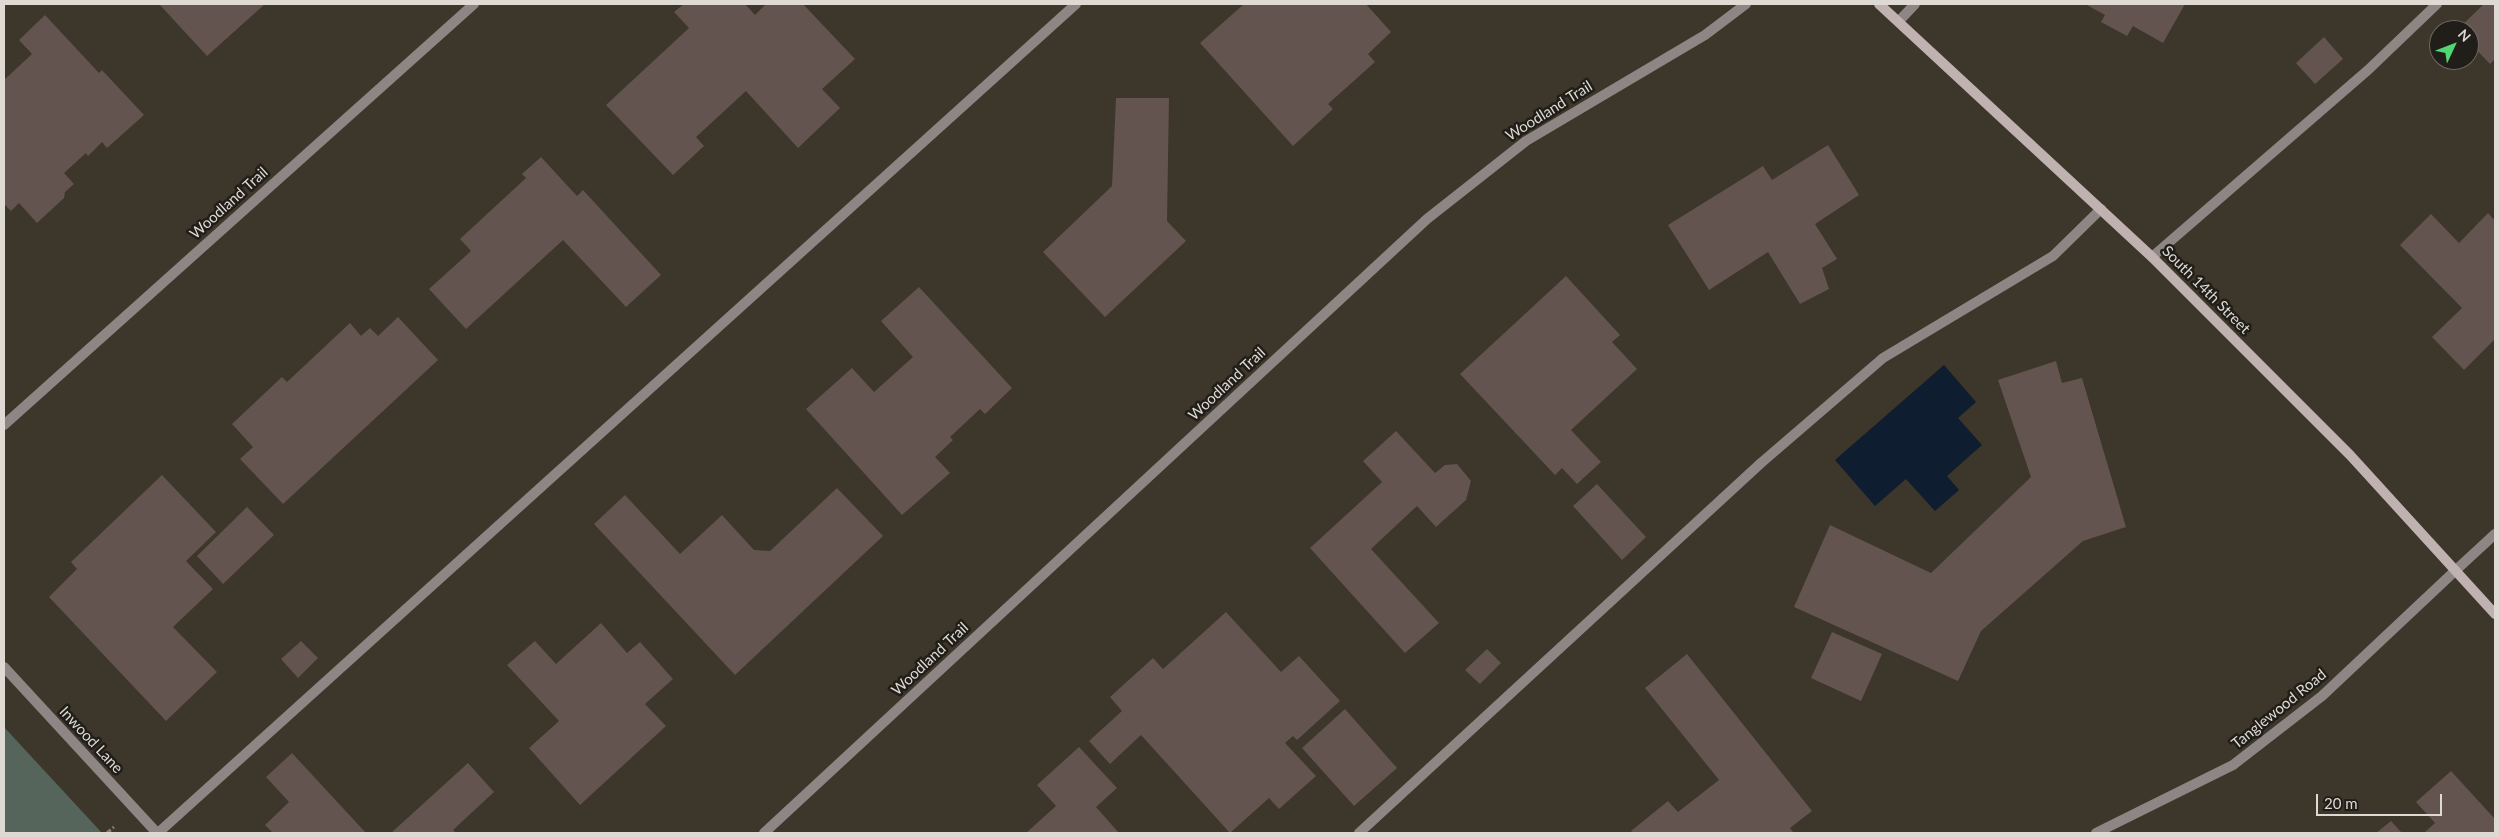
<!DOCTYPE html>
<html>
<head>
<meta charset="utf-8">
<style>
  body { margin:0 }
  #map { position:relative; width:2499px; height:837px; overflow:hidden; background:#3d362a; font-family:Lato,sans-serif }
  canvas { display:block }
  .frame { position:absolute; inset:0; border:5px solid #dedad3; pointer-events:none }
  .north { position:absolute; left:2429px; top:20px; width:50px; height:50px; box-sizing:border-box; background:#211e19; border:1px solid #6d6963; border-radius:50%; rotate:47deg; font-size:14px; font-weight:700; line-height:20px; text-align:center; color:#dedad3 }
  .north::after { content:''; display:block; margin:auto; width:18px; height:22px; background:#51d674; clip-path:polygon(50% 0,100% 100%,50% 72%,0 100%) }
  .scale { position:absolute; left:2316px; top:794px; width:126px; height:22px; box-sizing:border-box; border:2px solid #dedad3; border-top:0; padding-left:6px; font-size:15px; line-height:18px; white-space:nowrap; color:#dedad3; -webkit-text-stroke:4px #211e19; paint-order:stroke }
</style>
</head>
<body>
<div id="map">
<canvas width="2499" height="837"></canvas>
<div class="frame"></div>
<div class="north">N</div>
<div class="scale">20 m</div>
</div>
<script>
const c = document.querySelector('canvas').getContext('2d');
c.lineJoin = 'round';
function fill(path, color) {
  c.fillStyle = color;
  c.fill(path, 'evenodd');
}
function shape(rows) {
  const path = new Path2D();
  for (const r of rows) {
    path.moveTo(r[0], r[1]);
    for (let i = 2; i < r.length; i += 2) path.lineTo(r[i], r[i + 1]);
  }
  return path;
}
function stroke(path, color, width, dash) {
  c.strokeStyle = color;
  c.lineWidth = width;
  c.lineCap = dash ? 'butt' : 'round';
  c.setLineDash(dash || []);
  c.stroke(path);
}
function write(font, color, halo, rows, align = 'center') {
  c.font = font + ' Lato,sans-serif';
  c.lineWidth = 5;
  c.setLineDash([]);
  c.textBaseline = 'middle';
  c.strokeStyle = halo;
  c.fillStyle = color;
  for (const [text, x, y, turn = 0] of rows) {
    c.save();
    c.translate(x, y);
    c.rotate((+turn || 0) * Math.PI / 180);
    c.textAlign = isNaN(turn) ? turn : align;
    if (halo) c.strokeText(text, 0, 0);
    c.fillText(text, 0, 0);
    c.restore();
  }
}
fill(shape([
  [4,727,102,833,4,833]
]), '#56655b');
fill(shape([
  [1944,365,1976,402,1958,418,1982,445,1947,476,1959,490,1935,511,1906,479,1875,506,1835,460]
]), '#0e1d2f');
fill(shape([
  [159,4,265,4,207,56],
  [684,4,745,4,755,15,766,4,803,4,855,59,822,89,840,108,798,148,746,91,696,137,704,146,673,175,606,105,689,28,674,12],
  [1244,4,1366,4,1391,32,1368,54,1375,62,1328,104,1333,109,1293,146,1200,43],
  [2085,4,2185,4,2163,43,2133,26,2127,36,2101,22,2105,15],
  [2484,4,2495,4,2495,59,2490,64,2469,42,2469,30,2457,30],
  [45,15,99,73,102,70,144,115,107,148,102,142,88,156,86,153,64,173,74,184,65,192,64,198,37,223,19,203,11,211,4,204,4,80,32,54,19,40],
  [2324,37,2343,59,2315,84,2296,63],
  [1116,98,1169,98,1167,221,1186,241,1105,317,1043,252,1112,186],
  [1828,145,1859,195,1815,224,1837,259,1822,268,1829,289,1800,304,1768,252,1709,290,1668,225,1763,166,1772,180],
  [541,157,577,196,583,190,661,275,626,307,563,240,466,329,429,289,471,251,460,239,526,178,522,174],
  [2488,213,2495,221,2495,339,2464,370,2432,337,2462,308,2400,245,2431,214,2459,243],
  [1566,276,1620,335,1612,342,1637,369,1571,430,1601,462,1577,484,1562,468,1555,475,1460,374],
  [919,287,1012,388,985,414,980,409,950,437,953,440,935,457,950,473,902,515,806,409,852,368,874,392,913,357,881,321],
  [398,317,438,360,283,504,240,459,253,447,232,424,282,377,287,382,350,323,361,336,370,328,378,336],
  [2056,361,2062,383,2082,378,2126,527,2083,541,1981,631,1958,681,1794,607,1830,525,1931,573,2031,477,1998,380],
  [1396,431,1435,473,1445,465,1457,464,1471,481,1466,500,1436,527,1417,506,1371,549,1439,623,1405,653,1310,548,1382,482,1363,461],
  [162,475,216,532,186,561,213,589,173,627,217,672,166,721,49,597,77,569,71,562],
  [1597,484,1646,537,1622,560,1573,506],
  [837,488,883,536,735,675,594,524,625,495,680,554,722,515,754,550,770,551],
  [247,507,274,535,223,584,197,556],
  [1226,612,1281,672,1299,656,1340,701,1297,740,1293,736,1285,743,1316,776,1279,809,1269,798,1230,833,1141,735,1110,764,1089,741,1122,711,1110,697,1153,658,1163,669],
  [601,623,627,653,640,642,673,679,645,704,666,726,580,805,529,748,559,721,507,665,535,641,556,664],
  [1832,632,1882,654,1861,701,1811,678],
  [301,641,318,658,298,678,281,659],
  [1487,649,1501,663,1480,684,1465,670],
  [1687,654,1812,811,1790,828,1794,833,1633,833,1631,831,1668,801,1678,812,1719,780,1645,688],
  [1345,709,1397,768,1354,806,1302,748],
  [1079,747,1117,788,1096,807,1119,833,1026,833,1056,806,1037,785],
  [292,753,366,833,273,833,265,825,289,802,266,777],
  [468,763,494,792,453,830,456,833,391,833],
  [2451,771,2495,819,2495,833,2424,833,2435,823,2416,802],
  [2391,821,2402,833,2376,833]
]), '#64544f');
stroke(shape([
  [107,833,114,827]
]), '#837d73', 3, [5, 2.5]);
stroke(shape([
  [2152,257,2368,70,2437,4],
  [158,833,1076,4],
  [1359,833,1761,463,1883,358,2053,256,2101,209]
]), '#8e8685', 10);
stroke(shape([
  [1899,21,1915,4],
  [4,425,474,4],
  [4,667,157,833],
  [764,833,1427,219,1526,141,1705,35,1746,4],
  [2096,833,2233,765,2322,696,2456,570]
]), '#8e8685', 10);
stroke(shape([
  [2456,570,2495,534]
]), '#8e8685', 10);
stroke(shape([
  [1879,4,2152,257,2350,455,2495,614]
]), '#bfb2b1', 10);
write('15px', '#dedad3', '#211e19', [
  ["Woodland Trail",1549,111,-32],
  ["Woodland Trail",229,203,-42],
  ["South 14th Street",2206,290,45],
  ["Woodland Trail",1227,384,-43],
  ["Woodland Trail",930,659,-43],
  ["Tanglewood Road",2279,709,-39],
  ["Inwood Lane",91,740,47]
]);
</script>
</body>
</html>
